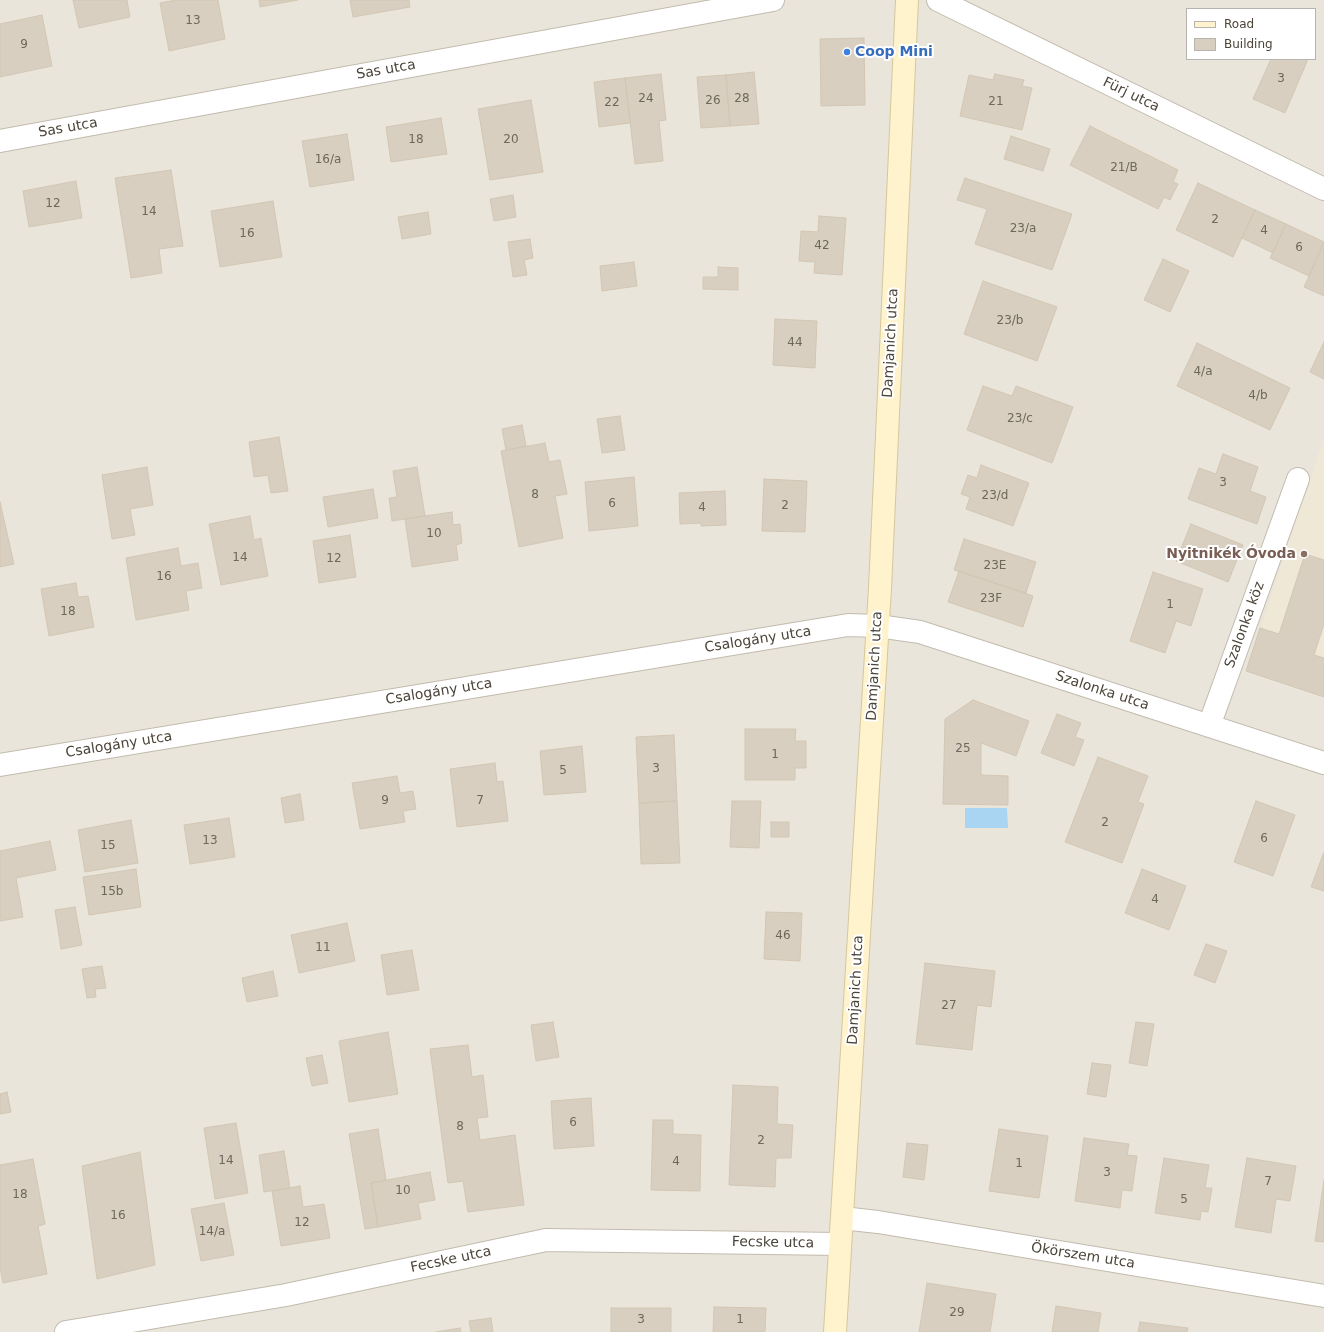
<!DOCTYPE html>
<html>
<head>
<meta charset="utf-8">
<style>
  body { margin:0 }
  #map { position:relative; width:1324px; height:1332px; overflow:hidden; background:#f6f3ec; font-family:"DejaVu Sans",sans-serif }
  canvas { display:block }
  .legend { position:absolute; left:1186px; top:8px; width:130px; height:52px; box-sizing:border-box; background:#fff; border:1px solid #b7b4b0; margin:0; padding:5px 7px; list-style:none; font-size:12px; color:#4b4439 }
  .legend li { display:flex; align-items:center; gap:8px; height:20px }
  .legend b { width:20px; border:1px solid #b7b4b0 }
</style>
</head>
<body>
<div id="map">
<canvas width="1324" height="1332"></canvas>
<ul class="legend">
<li><b style="height:5px;background:#fff3cd"></b>Road</li>
<li><b style="height:11px;background:#d8cfc1"></b>Building</li>
</ul>
</div>
<script>
const c = document.querySelector('canvas').getContext('2d');
c.lineJoin = 'round';
function fill(path, color) {
  c.fillStyle = color;
  c.fill(path, 'evenodd');
}
function shape(rows) {
  const path = new Path2D();
  for (const r of rows) {
    path.moveTo(r[0], r[1]);
    for (let i = 2; i < r.length; i += 2) path.lineTo(r[i], r[i + 1]);
  }
  return path;
}
function stroke(path, color, width, dash) {
  c.strokeStyle = color;
  c.lineWidth = width;
  c.lineCap = dash ? 'butt' : 'round';
  c.setLineDash(dash || []);
  c.stroke(path);
}
function write(font, color, halo, rows, align = 'center') {
  c.font = font + ' "DejaVu Sans",sans-serif';
  c.lineWidth = 4;
  c.setLineDash([]);
  c.textBaseline = 'middle';
  c.strokeStyle = halo;
  c.fillStyle = color;
  for (const [text, x, y, turn = 0] of rows) {
    c.save();
    c.translate(x, y);
    c.rotate((+turn || 0) * Math.PI / 180);
    c.textAlign = isNaN(turn) ? turn : align;
    if (halo) c.strokeText(text, 0, 0);
    c.fillText(text, 0, 0);
    c.restore();
  }
}
fill(shape([
  [0,0,1324,0,1324,1332,0,1332],
  [1187,9,1315,9,1315,59,1187,59]
]), '#eae5da');
fill(shape([
  [1324,438,1324,697,1246,671]
]), '#efe8d6');
fill(shape([
  [965,808,1007,808,1008,828,965,828]
]), '#a9d4f2');
const building = shape([
  [73,0,127,0,130,17,79,28,73,0],
  [176,0,218,0,225,39,169,51,160,3,176,0],
  [259,0,298,0,260,7,259,0],
  [350,0,409,0,410,7,353,17,350,0],
  [42,15,52,66,0,77,0,24,42,15],
  [864,38,865,105,821,106,820,39,864,38],
  [1271,59,1308,59,1285,113,1253,99,1271,59],
  [754,72,759,124,730,126,726,75,754,72],
  [661,74,666,120,659,121,663,161,635,164,625,78,661,74],
  [995,74,1024,80,1022,86,1032,88,1022,130,960,116,969,75,993,80,995,74],
  [726,75,730,126,701,128,697,77,726,75],
  [625,78,630,123,599,127,594,82,625,78],
  [531,100,543,172,490,180,478,109,531,100],
  [441,118,447,154,391,162,386,127,441,118],
  [1090,126,1178,170,1173,182,1178,184,1170,200,1164,197,1158,209,1070,165,1090,126],
  [347,134,354,180,310,187,302,141,347,134],
  [1011,136,1050,149,1043,171,1004,159,1011,136],
  [171,170,183,246,159,249,162,273,131,278,115,178,171,170],
  [965,178,1072,214,1052,270,975,244,987,209,957,200,965,178],
  [76,181,82,218,29,227,23,191,76,181],
  [1198,183,1255,210,1233,257,1176,230,1198,183],
  [513,195,516,217,494,221,490,199,513,195],
  [273,201,282,257,220,267,211,211,273,201],
  [1255,210,1286,224,1273,253,1242,238,1255,210],
  [428,212,431,234,402,239,398,217,428,212],
  [819,216,846,218,842,275,814,273,815,262,799,261,801,231,818,232,819,216],
  [1286,224,1324,242,1309,276,1270,258,1286,224],
  [530,239,533,258,524,260,527,275,513,277,508,242,530,239],
  [1324,243,1324,296,1304,287,1324,243],
  [1163,259,1189,271,1170,312,1144,300,1163,259],
  [634,262,637,286,602,291,600,266,634,262],
  [718,267,738,268,738,290,703,289,703,277,718,277,718,267],
  [983,281,1057,307,1037,361,964,334,983,281],
  [775,319,817,321,815,368,773,365,775,319],
  [1324,342,1324,379,1310,372,1324,342],
  [1197,343,1290,388,1270,430,1177,386,1197,343],
  [983,386,1012,396,1016,386,1073,407,1052,463,967,430,983,386],
  [620,416,625,450,602,453,597,419,620,416],
  [522,425,526,446,506,450,502,429,522,425],
  [279,437,288,491,271,493,268,475,254,477,249,442,279,437],
  [545,443,549,462,560,460,567,494,555,496,563,538,519,547,501,451,545,443],
  [1223,454,1258,467,1250,491,1266,497,1257,524,1188,499,1199,468,1216,474,1223,454],
  [981,465,1029,483,1013,526,966,509,970,497,961,494,968,475,977,478,981,465],
  [147,467,153,505,130,509,135,535,112,539,102,475,147,467],
  [417,467,425,516,392,521,389,498,397,497,393,471,417,467],
  [634,477,638,526,589,531,585,482,634,477],
  [764,479,807,481,805,532,762,531,764,479],
  [373,489,378,518,328,527,323,497,373,489],
  [725,491,726,525,701,526,701,523,680,524,679,493,725,491],
  [0,502,14,564,0,567,0,502],
  [452,512,453,525,460,524,462,543,456,545,458,560,412,567,405,519,452,512],
  [250,516,254,540,261,538,268,576,221,585,209,524,250,516],
  [1191,524,1243,545,1228,582,1176,561,1191,524],
  [350,535,356,577,319,583,313,541,350,535],
  [964,539,1036,562,1026,593,954,570,964,539],
  [178,548,181,566,198,563,202,588,186,591,189,610,136,620,126,558,178,548],
  [1305,554,1324,560,1324,624,1314,655,1324,658,1324,697,1246,671,1260,628,1279,634,1305,554],
  [959,571,1033,596,1023,627,948,602,959,571],
  [1153,572,1203,589,1191,626,1176,621,1165,653,1130,641,1153,572],
  [76,583,78,597,88,596,94,627,49,636,41,589,76,583],
  [973,700,1029,721,1016,756,981,743,981,775,1008,776,1008,805,943,804,945,719,973,700],
  [1057,714,1081,723,1075,737,1084,740,1074,766,1041,753,1057,714],
  [745,729,796,729,795,741,806,741,806,768,795,768,795,780,745,780,745,729],
  [674,735,677,801,639,803,636,737,674,735],
  [582,746,586,792,544,795,540,751,582,746],
  [1098,757,1148,776,1138,802,1144,804,1122,863,1065,842,1098,757],
  [495,763,497,782,503,781,508,821,457,827,450,769,495,763],
  [397,776,400,793,413,791,416,809,403,811,405,822,360,829,352,783,397,776],
  [300,794,304,820,285,823,281,798,300,794],
  [677,801,680,863,641,864,639,803,677,801],
  [732,801,761,801,759,848,730,847,732,801],
  [1256,801,1295,815,1273,876,1234,862,1256,801],
  [229,818,235,857,190,864,184,825,229,818],
  [131,820,138,863,85,872,78,830,131,820],
  [771,822,789,822,789,837,771,837,771,822],
  [50,841,56,870,16,878,23,917,0,921,0,851,50,841],
  [1324,852,1324,891,1311,887,1324,852],
  [136,869,141,907,89,915,83,877,136,869],
  [1142,869,1186,886,1169,930,1125,913,1142,869],
  [75,907,82,945,61,949,55,910,75,907],
  [766,912,802,913,800,961,764,959,766,912],
  [347,923,355,961,299,973,291,935,347,923],
  [1206,944,1227,951,1215,983,1194,975,1206,944],
  [412,950,419,990,387,995,381,955,412,950],
  [925,963,995,971,991,1007,977,1005,972,1050,916,1044,925,963],
  [102,966,106,988,95,989,96,997,87,998,82,969,102,966],
  [273,971,278,996,247,1002,242,978,273,971],
  [553,1022,559,1057,536,1061,531,1025,553,1022],
  [1136,1022,1154,1024,1147,1066,1129,1063,1136,1022],
  [388,1032,398,1094,349,1102,339,1041,388,1032],
  [468,1045,472,1077,483,1075,488,1117,477,1118,480,1140,515,1135,524,1205,468,1212,463,1181,448,1183,430,1049,468,1045],
  [322,1055,328,1083,312,1086,306,1058,322,1055],
  [1092,1063,1111,1065,1106,1097,1087,1094,1092,1063],
  [733,1085,778,1087,777,1124,793,1125,791,1158,776,1158,775,1187,729,1185,733,1085],
  [7,1092,11,1112,0,1114,0,1094,7,1092],
  [591,1098,594,1146,554,1149,551,1101,591,1098],
  [653,1120,673,1120,673,1134,701,1135,700,1191,651,1190,653,1120],
  [236,1123,248,1193,215,1199,204,1128,236,1123],
  [378,1129,386,1180,371,1183,378,1227,365,1229,349,1134,378,1129],
  [999,1129,1048,1136,1039,1198,989,1191,999,1129],
  [1084,1138,1129,1144,1127,1155,1137,1156,1132,1191,1122,1190,1120,1208,1075,1201,1084,1138],
  [907,1143,928,1145,924,1180,903,1177,907,1143],
  [284,1151,290,1188,264,1192,259,1155,284,1151],
  [140,1152,155,1265,97,1279,82,1166,140,1152],
  [1164,1158,1209,1165,1205,1188,1212,1188,1208,1212,1201,1211,1200,1220,1155,1213,1164,1158],
  [1247,1158,1296,1166,1290,1201,1276,1199,1271,1233,1235,1227,1247,1158],
  [33,1159,45,1224,38,1226,47,1274,3,1283,0,1267,0,1165,33,1159],
  [430,1172,435,1200,418,1203,421,1219,378,1227,371,1183,430,1172],
  [1324,1180,1324,1242,1315,1241,1324,1180],
  [300,1186,303,1207,324,1204,330,1238,281,1246,272,1191,300,1186],
  [224,1203,234,1255,201,1261,191,1209,224,1203],
  [927,1283,996,1294,990,1332,919,1332,927,1283],
  [1056,1306,1101,1313,1098,1332,1052,1332,1056,1306],
  [714,1307,766,1308,765,1332,713,1332,714,1307],
  [611,1308,671,1308,671,1332,611,1332,611,1308],
  [491,1318,493,1332,471,1332,469,1321,491,1318],
  [1140,1322,1188,1328,1187,1332,1138,1332,1140,1322],
  [460,1328,461,1332,436,1332,460,1328]
]);
fill(building, '#d8cfc1');
stroke(building, '#d3c7b4', 1);
const minor = shape([
  [938,0,1324,189],
  [0,141,773,0],
  [1209,726,1298,479],
  [0,765,848,625,878,626,920,632,1324,763],
  [842,1218,878,1222,1324,1296],
  [66,1332,286,1295,546,1240,840,1244]
]);
const secondary = shape([
  [835,1332,880,588,907,0]
]);
stroke(minor, '#c2bbae', 24);
stroke(secondary, '#d6c79b', 24);
stroke(minor, '#fff', 22);
stroke(secondary, '#fff3cd', 22);
for (const [x, y, r, color] of [
  [847,52,4,"#3f7fe0"],
  [1304,554,4,"#8d6e63"]
]) {
  const dot = new Path2D();
  dot.arc(x, y, r, 0, 2 * Math.PI);
  c.fillStyle = color;
  c.fill(dot);
  stroke(dot, '#fff', 1.5);
}
write('12px', '#6e675b', null, [
  ["13",193,21],
  ["9",24,45],
  ["3",1281,79],
  ["24",646,99],
  ["28",742,99],
  ["26",713,101],
  ["21",996,102],
  ["22",612,103],
  ["18",416,140],
  ["20",511,140],
  ["16/a",328,160],
  ["21/B",1124,168],
  ["12",53,204],
  ["14",149,212],
  ["2",1215,220],
  ["23/a",1023,229],
  ["4",1264,231],
  ["16",247,234],
  ["42",822,246],
  ["6",1299,248],
  ["23/b",1010,321],
  ["44",795,343],
  ["4/a",1203,372],
  ["4/b",1258,396],
  ["23/c",1020,419],
  ["3",1223,483],
  ["8",535,495],
  ["23/d",995,496],
  ["6",612,504],
  ["2",785,506],
  ["4",702,508],
  ["10",434,534],
  ["14",240,558],
  ["12",334,559],
  ["23E",995,566],
  ["16",164,577],
  ["23F",991,599],
  ["1",1170,605],
  ["18",68,612],
  ["25",963,749],
  ["1",775,755],
  ["3",656,769],
  ["5",563,771],
  ["9",385,801],
  ["7",480,801],
  ["2",1105,823],
  ["6",1264,839],
  ["13",210,841],
  ["15",108,846],
  ["15b",112,892],
  ["4",1155,900],
  ["46",783,936],
  ["11",323,948],
  ["27",949,1006],
  ["6",573,1123],
  ["8",460,1127],
  ["2",761,1141],
  ["14",226,1161],
  ["4",676,1162],
  ["1",1019,1164],
  ["3",1107,1173],
  ["7",1268,1182],
  ["10",403,1191],
  ["18",20,1195],
  ["5",1184,1200],
  ["16",118,1216],
  ["12",302,1223],
  ["14/a",212,1232],
  ["29",957,1313],
  ["3",641,1320],
  ["1",740,1320]
]);
write('bold 14px', '#366cbe', '#fff', [
  ["Coop Mini",855,52]
], 'left');
write('14px', '#4b4439', '#fff', [
  ["Sas utca",386,70,-10],
  ["Fürj utca",1131,95,26],
  ["Sas utca",68,128,-10],
  ["Damjanich utca",891,343,-87],
  ["Szalonka köz",1245,625,-70],
  ["Csalogány utca",758,640,-9],
  ["Damjanich utca",875,666,-87],
  ["Szalonka utca",1102,691,18],
  ["Csalogány utca",439,692,-9],
  ["Csalogány utca",119,745,-9],
  ["Damjanich utca",856,990,-87],
  ["Fecske utca",773,1243,1],
  ["Ökörszem utca",1083,1256,9],
  ["Fecske utca",451,1260,-12]
]);
write('bold 14px', '#785e54', '#fff', [
  ["Nyitnikék Óvoda",1296,554]
], 'right');
</script>
</body>
</html>
